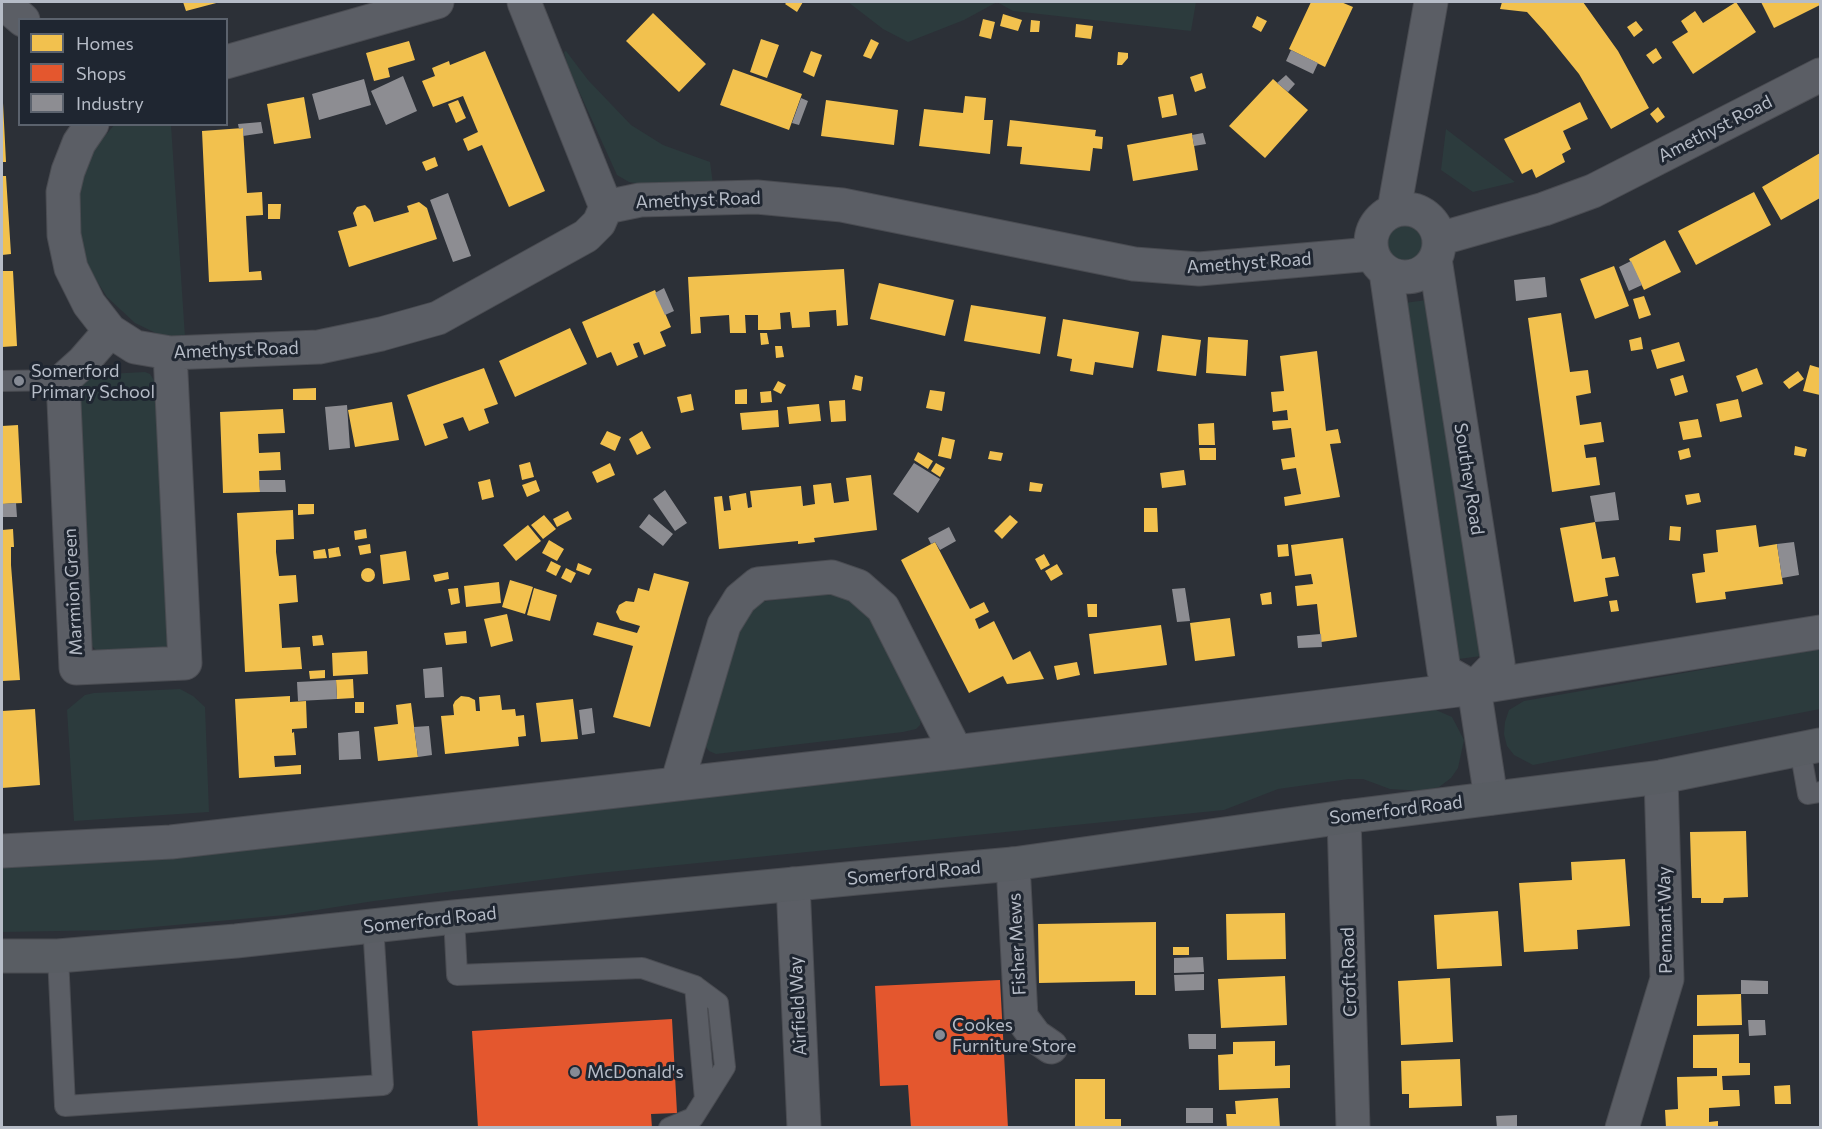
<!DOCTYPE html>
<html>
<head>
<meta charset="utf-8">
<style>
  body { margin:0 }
  #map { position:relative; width:1822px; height:1129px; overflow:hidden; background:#2c3037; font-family:Commissioner,sans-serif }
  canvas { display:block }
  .frame { position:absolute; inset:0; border:3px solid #b6bcc7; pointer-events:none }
  .legend { position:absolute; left:18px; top:18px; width:210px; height:108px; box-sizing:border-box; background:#1f2631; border:2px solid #5b626d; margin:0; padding:8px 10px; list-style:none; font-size:18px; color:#b6bcc7 }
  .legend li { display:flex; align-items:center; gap:12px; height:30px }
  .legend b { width:30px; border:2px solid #5b626d }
</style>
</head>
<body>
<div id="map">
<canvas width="1822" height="1129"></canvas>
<div class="frame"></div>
<ul class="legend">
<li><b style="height:16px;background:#f2c14e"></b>Homes</li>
<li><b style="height:16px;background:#e4572e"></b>Shops</li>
<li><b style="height:16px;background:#8d8d92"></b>Industry</li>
</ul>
</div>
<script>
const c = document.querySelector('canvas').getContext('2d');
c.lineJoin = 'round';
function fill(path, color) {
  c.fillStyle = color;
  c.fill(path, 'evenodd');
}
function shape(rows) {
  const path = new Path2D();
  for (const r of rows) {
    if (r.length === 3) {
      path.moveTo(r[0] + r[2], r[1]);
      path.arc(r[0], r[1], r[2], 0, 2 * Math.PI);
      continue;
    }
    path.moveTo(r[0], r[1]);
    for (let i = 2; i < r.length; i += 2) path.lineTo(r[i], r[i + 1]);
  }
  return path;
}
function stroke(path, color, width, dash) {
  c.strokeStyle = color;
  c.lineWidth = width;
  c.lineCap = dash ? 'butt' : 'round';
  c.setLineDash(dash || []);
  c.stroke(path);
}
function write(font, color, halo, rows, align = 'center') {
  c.font = font + ' Commissioner,sans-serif';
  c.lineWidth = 6;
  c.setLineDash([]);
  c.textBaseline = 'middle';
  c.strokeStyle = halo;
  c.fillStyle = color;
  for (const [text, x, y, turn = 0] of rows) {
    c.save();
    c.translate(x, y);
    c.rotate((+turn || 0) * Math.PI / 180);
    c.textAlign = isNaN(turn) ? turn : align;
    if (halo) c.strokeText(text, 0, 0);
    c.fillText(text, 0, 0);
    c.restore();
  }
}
fill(shape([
  [848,2,1196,2,1191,31,1013,11,997,2,964,20,908,42,883,29],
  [566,51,588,80,631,125,663,145,710,162,713,184,641,184,629,182,617,175,568,67,564,52],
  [114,125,171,125,185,337,160,335,135,323,107,297,88,267,81,251,77,210,81,181,92,152],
  [1446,129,1515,182,1473,192,1441,170],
  [1405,242,19],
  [1427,300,1481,656,1459,659,1404,303],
  [145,372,150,374,155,382,172,635,167,645,161,652,99,653,91,645,75,395,83,379,89,375],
  [828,593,849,596,870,616,922,714,920,725,916,729,903,732,716,754,709,751,705,746,707,732,742,623,749,612,761,602],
  [1820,649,1820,709,1533,765,1514,755,1507,746,1504,734,1505,722,1509,710,1524,701],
  [180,689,193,696,205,707,209,812,74,821,67,710,85,695,94,693],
  [1425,709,1436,710,1452,717,1464,740,1458,768,1451,778,1439,787,1424,791,1390,789,1363,779,1349,779,1278,789,1224,810,589,874,374,901,285,915,120,930,2,932,2,861]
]), '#2c3b3d');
fill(shape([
  [183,2,220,2,186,11],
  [787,2,803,2,797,12,785,4],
  [1311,2,1341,2,1353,7,1325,67,1289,49],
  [1502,2,1583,2,1618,51,1649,108,1611,129,1579,74,1545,32,1527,12,1500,9],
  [1736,2,1756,32,1693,74,1672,42,1688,32,1681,21,1695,11,1703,23],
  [1761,2,1820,2,1820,5,1774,28],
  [653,13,706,64,679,92,626,41],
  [1003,14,1022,20,1018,31,1000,26],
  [1257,16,1267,21,1261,32,1252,27],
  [983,19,995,22,991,39,979,36],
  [1031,20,1040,21,1039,32,1030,32],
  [1636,21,1643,30,1634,37,1627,27],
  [1076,24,1093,26,1091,39,1075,37],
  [761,39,779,45,767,78,750,72],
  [871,39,879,43,871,59,863,56],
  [409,41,415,60,388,68,390,77,374,81,366,53],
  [1656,48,1662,58,1653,64,1646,55],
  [485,51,545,191,509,207,482,145,468,151,463,139,478,132,463,96,433,107,422,81,435,76,432,68,449,61,450,65],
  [811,51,822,55,814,77,803,72],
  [1118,52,1128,53,1128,58,1122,65,1117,65],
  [733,69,802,94,789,130,720,105],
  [1202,73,1206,88,1195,92,1190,77],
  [1273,79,1308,110,1265,158,1229,126],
  [1173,94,1177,115,1162,118,1158,97],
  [965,96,986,98,984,120,993,120,990,154,919,146,924,109,963,113],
  [304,97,311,138,274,144,267,104],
  [458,100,466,118,456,123,448,104],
  [826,100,898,110,894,145,821,136],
  [1580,102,1588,119,1563,131,1571,149,1562,154,1565,162,1536,178,1532,169,1522,174,1504,139],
  [2,103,3,103,6,162,2,162],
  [1658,107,1665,117,1657,123,1650,114],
  [1010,120,1096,130,1095,136,1103,137,1102,149,1093,148,1090,171,1020,164,1022,147,1007,146],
  [243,128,247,193,262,192,263,215,246,216,249,272,261,271,262,280,209,282,202,131],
  [1192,133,1198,170,1133,181,1127,145],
  [1820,153,1820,198,1781,220,1762,187],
  [435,157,438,166,426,171,422,162],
  [2,176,6,176,11,254,2,255],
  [1754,192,1771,225,1696,265,1678,231],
  [419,202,427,208,437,239,349,267,338,231,357,226,353,213,357,207,365,205,370,210,374,222,409,212,407,206],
  [268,204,281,204,280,219,268,219],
  [1665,240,1681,272,1644,290,1629,259],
  [1614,266,1629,306,1595,319,1580,279],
  [844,269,848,325,837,326,836,310,809,312,810,327,792,328,790,312,780,313,781,329,770,330,758,330,758,315,745,315,746,333,730,333,729,315,700,317,701,333,691,334,688,277],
  [2,271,13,271,17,346,2,347],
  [879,283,954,300,945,336,870,319],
  [655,290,671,327,660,332,666,346,644,355,639,342,633,344,638,357,617,366,611,352,597,358,582,322],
  [1644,296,1651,315,1639,319,1633,299],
  [971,305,1046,317,1040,354,964,341],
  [1561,313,1570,372,1588,370,1591,393,1576,396,1580,425,1601,422,1604,442,1584,445,1586,458,1596,457,1600,485,1552,492,1528,318],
  [1063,319,1139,332,1133,368,1095,362,1093,375,1070,371,1072,359,1057,356],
  [570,328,587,364,515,397,499,361],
  [760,333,767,333,769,344,761,345],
  [1162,335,1201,340,1196,376,1157,371],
  [1208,337,1248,340,1246,376,1206,373],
  [1641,337,1643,349,1631,351,1629,340],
  [1679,342,1685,361,1657,369,1651,350],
  [775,346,782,346,784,357,776,358],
  [1317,351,1326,431,1338,429,1341,443,1330,444,1340,497,1285,506,1284,497,1301,494,1296,468,1283,470,1281,459,1295,457,1291,428,1273,430,1272,421,1288,420,1287,410,1273,412,1271,392,1284,391,1280,356],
  [1810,365,1820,368,1820,395,1803,391],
  [484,368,498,404,484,409,489,423,469,431,463,417,443,424,448,438,425,446,407,395],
  [1757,368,1763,384,1742,392,1736,376],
  [1798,371,1804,379,1789,389,1783,382],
  [855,375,863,377,861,391,852,389],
  [1683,375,1688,392,1675,396,1670,379],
  [778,381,786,385,781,394,773,390],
  [316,388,316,400,293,400,293,389],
  [747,389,747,404,735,404,735,390],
  [930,390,945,392,942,411,926,408],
  [771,391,772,402,761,403,760,392],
  [691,394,694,410,681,413,677,397],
  [1738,399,1742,417,1720,422,1716,404],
  [845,400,846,421,831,422,829,401],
  [392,402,399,440,355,447,348,410],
  [819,404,821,421,789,424,787,407],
  [283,409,285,433,258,434,259,453,280,452,281,470,259,471,260,492,223,493,220,412],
  [778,410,779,427,742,430,740,413],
  [1698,419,1702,437,1683,440,1679,422],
  [1214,423,1215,445,1199,445,1198,424],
  [18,425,22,503,2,504,2,426],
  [607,431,621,437,615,451,600,444],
  [642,431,651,448,637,455,629,439],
  [942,437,955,440,951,459,938,456],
  [1795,446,1807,449,1805,457,1794,455],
  [1199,448,1216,448,1216,460,1200,460],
  [1689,448,1691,457,1680,460,1678,451],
  [990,451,1003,453,1001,461,988,459],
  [918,452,933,461,928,469,914,460],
  [530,462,534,477,522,480,519,465],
  [610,463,615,475,597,483,592,472],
  [936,463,945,468,940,477,931,471],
  [1184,470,1186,485,1162,488,1160,473],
  [871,475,877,530,814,538,815,542,798,544,798,541,719,549,714,497,722,496,724,511,731,510,729,496,746,493,748,508,752,507,750,491,801,486,803,506,815,504,813,485,831,483,834,503,849,501,846,478],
  [490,479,494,497,482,500,478,482],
  [536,480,540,491,527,497,522,485],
  [1030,482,1043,484,1041,492,1029,491],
  [1699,493,1701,502,1687,505,1685,495],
  [298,504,314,504,314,514,298,515],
  [1144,508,1157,508,1158,532,1144,532],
  [293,510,294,539,276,540,276,552,279,576,296,575,298,602,279,604,282,648,300,647,302,669,245,672,237,513],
  [568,511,572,519,557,527,553,519],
  [544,515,556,529,543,539,531,525],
  [1010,515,1018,522,1002,539,994,531],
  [1595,522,1602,559,1615,557,1619,576,1605,578,1608,596,1574,602,1560,528],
  [528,525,541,541,516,561,503,545],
  [1756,525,1759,547,1777,544,1783,584,1725,592,1726,599,1696,603,1692,574,1705,572,1703,554,1718,552,1716,530],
  [1670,526,1681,527,1680,541,1669,540],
  [13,529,14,547,11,547,11,565,20,680,2,681,2,530],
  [366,529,367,538,355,540,354,531],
  [1343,538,1357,637,1321,642,1317,604,1297,606,1295,586,1313,584,1311,574,1295,576,1291,545],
  [549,540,564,549,557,561,542,553],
  [935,542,970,609,984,602,989,612,975,619,979,629,994,621,1013,660,1030,651,1044,679,1007,684,1003,676,969,693,901,560],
  [370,544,371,553,360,555,358,546],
  [1288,544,1289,556,1278,557,1277,545],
  [339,547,341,556,329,558,328,549],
  [325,549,327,558,314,559,313,551],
  [406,551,410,580,383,584,380,555],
  [1044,554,1050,565,1041,570,1035,559],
  [551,561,561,566,556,576,546,571],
  [578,563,592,569,589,575,576,570],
  [1057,564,1063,574,1051,581,1045,571],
  [566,568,576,573,571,583,561,578],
  [368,575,7],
  [448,572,449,579,435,582,433,575],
  [654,573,689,582,650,727,613,717,633,646,593,635,597,622,637,633,640,626,620,620,616,612,619,605,626,601,634,602,638,588,649,591],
  [510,580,533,587,525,614,502,607],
  [499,582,501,603,466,607,464,586],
  [458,588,460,603,451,605,448,589],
  [534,588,557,595,550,621,527,615],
  [1271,592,1272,604,1262,605,1260,594],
  [1617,600,1619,611,1611,612,1609,601],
  [1087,604,1097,604,1097,617,1088,617],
  [507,614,513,641,491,647,484,619],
  [1230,618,1235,656,1195,661,1190,623],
  [1161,625,1167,665,1094,674,1089,634],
  [466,631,467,643,446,645,444,633],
  [322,635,324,645,313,646,312,636],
  [367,651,368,674,333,676,332,653],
  [1077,662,1080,675,1057,680,1054,666],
  [325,670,325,678,310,679,309,671],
  [353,679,354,698,337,699,336,680],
  [500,695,502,710,515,709,516,716,524,715,526,736,518,737,519,746,445,754,441,716,454,715,453,705,455,701,461,696,469,697,475,700,476,711,480,711,479,697],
  [290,696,290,702,306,701,307,728,292,729,292,733,294,732,296,755,274,756,275,767,301,765,301,774,239,778,235,699],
  [573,699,578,739,541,742,536,703],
  [355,702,364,702,364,713,355,713],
  [411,703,418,757,378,761,374,727,398,724,396,705],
  [35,709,40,785,2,788,2,711],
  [1746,831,1748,897,1724,898,1723,903,1701,903,1701,898,1692,898,1690,832],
  [1625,859,1630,926,1577,930,1578,949,1524,952,1519,883,1572,880,1571,862],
  [1498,911,1502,966,1437,969,1434,915],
  [1285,913,1286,959,1227,960,1226,914],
  [1156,922,1156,995,1135,995,1135,981,1039,983,1038,924],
  [1173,947,1189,947,1189,955,1173,955],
  [1285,976,1287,1025,1221,1028,1218,979],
  [1450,978,1453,1042,1401,1045,1398,981],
  [1741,994,1742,1025,1697,1026,1697,995],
  [1739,1034,1739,1063,1750,1063,1750,1075,1722,1076,1723,1090,1739,1090,1740,1106,1709,1108,1709,1122,1718,1121,1718,1128,1666,1128,1665,1110,1678,1109,1677,1077,1717,1076,1717,1068,1693,1068,1693,1035],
  [1275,1041,1275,1066,1290,1065,1290,1088,1219,1090,1218,1055,1233,1054,1233,1042],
  [1460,1059,1462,1106,1409,1108,1409,1094,1402,1094,1401,1061],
  [1075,1079,1105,1079,1105,1119,1121,1119,1121,1128,1075,1128],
  [1790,1085,1791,1104,1775,1104,1774,1086],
  [1278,1098,1280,1128,1227,1128,1226,1114,1236,1114,1235,1101]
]), '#f2c14e');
fill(shape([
  [1000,980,1008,1128,911,1128,908,1085,880,1086,875,986],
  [672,1019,677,1113,651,1114,652,1128,478,1128,472,1031]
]), '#e4572e');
fill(shape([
  [1291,50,1318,63,1313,74,1286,61],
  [1286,75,1295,84,1288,92,1277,83],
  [403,76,417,111,386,125,371,91],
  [364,79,371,105,319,120,312,94],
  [801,98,808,101,799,125,792,123],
  [261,122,263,133,243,136,243,128,239,129,238,124],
  [1203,133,1206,144,1194,146,1192,135],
  [448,193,471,256,453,262,430,200],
  [1631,261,1642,285,1629,291,1619,267],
  [1545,277,1547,297,1516,301,1514,280],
  [664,288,674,311,665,315,655,293],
  [347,405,350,448,329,450,325,407],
  [914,463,940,479,918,513,893,494],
  [259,480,285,480,286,492,260,492],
  [665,490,687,523,675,531,653,499],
  [1615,492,1619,520,1595,522,1590,496],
  [16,503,17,517,2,517,2,504],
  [649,514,673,534,663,546,639,527],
  [949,527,956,541,940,550,935,542,931,544,928,538],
  [1794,542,1799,575,1782,578,1777,544],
  [1185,588,1190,621,1177,622,1172,589],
  [1321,634,1322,647,1298,648,1297,636],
  [442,667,444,697,425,698,423,669],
  [336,680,337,699,298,701,297,682],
  [592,708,595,733,582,735,579,710],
  [429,726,432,755,418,757,414,727],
  [359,731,361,759,339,760,338,733],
  [1203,957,1204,972,1174,973,1174,958],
  [1204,974,1204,990,1175,991,1174,975],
  [1741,980,1768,981,1768,994,1741,994],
  [1748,1020,1765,1020,1766,1035,1749,1036],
  [1188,1034,1216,1034,1216,1049,1189,1049],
  [1186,1108,1213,1108,1213,1123,1186,1123],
  [1517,1115,1517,1128,1497,1128,1496,1116]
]), '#8d8d92');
const service = shape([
  [2,381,63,380],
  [1800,749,1808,794,1820,792],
  [454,917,457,975,642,968,695,986,705,1099,693,1118,669,1128],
  [58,956,65,1106,383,1085,373,925],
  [695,986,718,1003,725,1067,705,1099]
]);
const minor = shape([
  [2,2,23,20],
  [524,2,606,207],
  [226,62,437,2],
  [92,124,79,143,68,171,63,192,64,235,71,268,89,304,110,331,135,347,170,353,319,347,381,334,438,318,586,236,599,223,606,207,640,200,757,197,842,205,1134,264,1199,269,1372,254],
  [1405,243,34],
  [1394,210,1431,2],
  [1439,239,1544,209,1593,191,1820,75],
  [1435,259,1498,663,1474,688],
  [1386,272,1444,671,1474,688],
  [110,331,83,362,63,380,76,668,185,663,170,353],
  [1474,688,1491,798],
  [677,784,724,625,740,599,758,584,832,577,858,586,883,608,956,752],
  [1344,817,1353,1128],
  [2,851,171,842,956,752,1474,688,1820,632],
  [1013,864,1021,1017,1035,1036,1051,1047],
  [793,884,804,1128],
  [1622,1128,1667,979,1661,777]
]);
const secondary = shape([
  [2,956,58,956,236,941,454,917,857,878,1013,864,1344,817,1661,777,1820,745]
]);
stroke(service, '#4a4c52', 22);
stroke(minor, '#4a4c52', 35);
stroke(secondary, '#4a4c52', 35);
stroke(service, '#5b5e65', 20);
stroke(minor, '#5b5e65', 33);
stroke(secondary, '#595d63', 33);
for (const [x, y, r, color] of [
  [19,381,6,"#868b95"],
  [940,1035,6,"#868b95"],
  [575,1072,6,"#868b95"]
]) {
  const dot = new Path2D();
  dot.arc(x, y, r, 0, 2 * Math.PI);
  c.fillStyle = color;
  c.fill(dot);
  stroke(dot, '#1f2631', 2);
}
write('18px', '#b6bcc7', '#1f2631', [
  ["Amethyst Road",1715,129,-27],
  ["Amethyst Road",698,200,-2],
  ["Amethyst Road",1249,263,-4],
  ["Amethyst Road",236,350,-2],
  ["Southey Road",1469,479,81],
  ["Marmion Green",73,592,-93],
  ["Somerford Road",1396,810,-7],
  ["Somerford Road",914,873,-5],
  ["Somerford Road",430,920,-6],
  ["Pennant Way",1665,920,-91],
  ["Fisher Mews",1017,944,-93],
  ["Croft Road",1349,972,-92],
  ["Airfield Way",798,1006,-93]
]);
write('18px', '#b6bcc7', '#1f2631', [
  ["Somerford",31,371],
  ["Primary School",31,392],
  ["Cookes",952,1025],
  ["Furniture Store",952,1046],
  ["McDonald's",587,1072]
], 'left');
</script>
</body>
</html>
